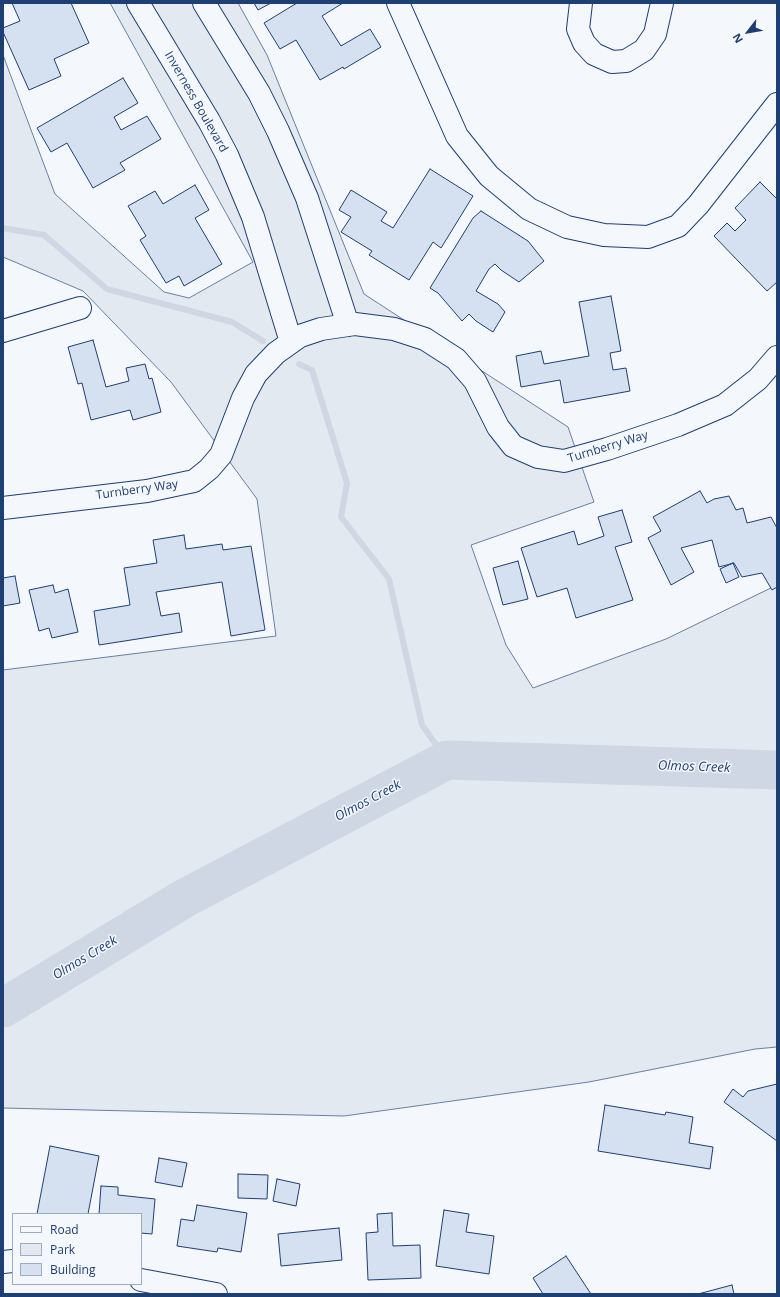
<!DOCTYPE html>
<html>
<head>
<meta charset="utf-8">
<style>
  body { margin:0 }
  #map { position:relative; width:780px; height:1297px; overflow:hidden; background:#f4f7fb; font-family:"Open Sans",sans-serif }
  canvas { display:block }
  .frame { position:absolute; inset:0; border:4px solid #1d3f73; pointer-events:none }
  .legend { position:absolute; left:12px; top:1213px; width:130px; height:72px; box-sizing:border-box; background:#f4f7fb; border:1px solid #9eadc5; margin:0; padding:5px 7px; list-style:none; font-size:12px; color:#1d3f73 }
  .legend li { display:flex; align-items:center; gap:8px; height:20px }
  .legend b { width:20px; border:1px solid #9eadc5 }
  .north { position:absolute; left:728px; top:12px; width:40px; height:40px; -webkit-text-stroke:3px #f4f7fb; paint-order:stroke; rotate:239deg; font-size:11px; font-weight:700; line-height:16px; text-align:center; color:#1d3f73 }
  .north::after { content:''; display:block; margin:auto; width:14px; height:18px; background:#1d3f73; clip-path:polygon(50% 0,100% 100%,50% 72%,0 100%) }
</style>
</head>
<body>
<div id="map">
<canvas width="780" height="1297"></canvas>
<div class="frame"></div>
<ul class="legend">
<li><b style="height:5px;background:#f4f7fb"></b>Road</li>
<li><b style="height:11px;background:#e3e9f0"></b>Park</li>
<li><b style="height:11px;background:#d5e0f0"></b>Building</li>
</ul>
<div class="north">N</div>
</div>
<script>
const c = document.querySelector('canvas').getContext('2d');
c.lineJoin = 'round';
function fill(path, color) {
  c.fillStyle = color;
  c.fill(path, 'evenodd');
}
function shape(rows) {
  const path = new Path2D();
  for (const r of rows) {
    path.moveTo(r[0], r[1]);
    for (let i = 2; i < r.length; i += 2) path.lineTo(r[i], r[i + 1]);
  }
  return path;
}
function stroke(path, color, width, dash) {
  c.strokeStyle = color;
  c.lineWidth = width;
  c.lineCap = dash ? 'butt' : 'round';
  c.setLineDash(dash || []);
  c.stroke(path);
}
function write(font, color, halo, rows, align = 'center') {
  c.font = font + ' "Open Sans",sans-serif';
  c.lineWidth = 3;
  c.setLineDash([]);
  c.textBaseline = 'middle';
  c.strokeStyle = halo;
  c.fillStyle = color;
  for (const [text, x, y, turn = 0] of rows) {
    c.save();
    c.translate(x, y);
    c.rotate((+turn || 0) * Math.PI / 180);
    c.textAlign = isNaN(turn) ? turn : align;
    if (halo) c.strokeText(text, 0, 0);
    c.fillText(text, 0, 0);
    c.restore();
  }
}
const green = shape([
  [110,3,238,3,267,55,364,294,568,427,594,502,471,545,506,645,533,688,666,639,777,585,777,1047,755,1049,589,1082,344,1116,3,1108,3,670,276,636,257,499,171,382,83,291,3,257,3,55,55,194,164,292,189,298,253,262,110,3]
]);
fill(green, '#e3e9f0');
stroke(green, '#687fa3', 1);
stroke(shape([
  [3,228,44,235,107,289,232,322,263,341],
  [299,364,312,370,347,483,341,517,389,579,422,725,447,760]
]), '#cfd7e4', 6);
stroke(shape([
  [3,1008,185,898,447,760,777,770]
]), '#cfd7e4', 39);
const building = shape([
  [12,3,71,3,89,43,54,59,61,76,29,90,3,32,3,28,20,21,12,3],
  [254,3,271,3,258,10,254,3],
  [297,3,343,3,322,16,341,46,370,29,381,47,344,69,343,67,320,80,296,40,280,49,264,23,297,3],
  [123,78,138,103,114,117,121,130,147,116,161,139,120,163,125,170,93,188,67,143,51,152,37,128,123,78],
  [430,169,473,196,441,248,433,242,409,280,369,255,372,251,341,232,351,217,339,210,351,190,387,212,381,221,393,228,430,169],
  [760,182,777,199,777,282,767,291,714,236,727,223,735,231,746,220,735,208,760,182],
  [195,185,209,210,195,218,222,264,184,286,179,276,166,283,140,240,146,236,128,206,155,191,163,204,195,185],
  [481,211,528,241,544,261,519,282,501,270,495,264,489,269,476,291,498,304,505,312,493,332,476,321,469,314,462,321,438,293,430,288,473,218,481,211],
  [611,296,621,351,610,353,613,370,626,368,630,391,564,403,560,380,521,387,516,356,541,351,544,364,589,356,579,302,611,296],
  [93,340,106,387,129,381,126,368,145,364,149,379,152,378,161,412,133,420,130,410,91,420,82,383,78,384,68,347,93,340],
  [700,491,707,503,714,499,729,496,736,510,743,508,747,523,771,517,777,528,777,587,772,590,762,573,742,577,734,563,719,567,712,540,681,548,694,572,671,585,648,538,661,531,653,517,700,491],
  [622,510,632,542,615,547,633,600,576,618,567,588,537,597,521,548,574,531,578,545,604,536,598,517,622,510],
  [184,535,186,549,222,544,223,550,251,546,265,630,231,636,222,582,156,592,161,616,179,613,182,632,99,645,94,611,130,605,124,568,157,563,153,540,184,535],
  [518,561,528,599,503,605,493,568,518,561],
  [733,563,739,577,726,583,720,569,733,563],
  [15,576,20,603,3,606,3,578,15,576],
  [53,585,55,593,68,589,78,632,52,638,49,628,39,631,29,590,53,585],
  [777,1084,777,1141,724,1102,733,1089,743,1097,748,1091,777,1084],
  [605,1105,665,1115,666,1112,693,1117,689,1143,713,1147,710,1169,598,1151,605,1105],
  [50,1146,99,1156,88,1214,37,1214,50,1146],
  [159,1158,187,1163,182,1187,155,1182,159,1158],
  [238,1174,268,1175,267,1199,238,1198,238,1174],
  [277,1179,300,1184,296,1206,273,1201,277,1179],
  [101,1186,118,1187,118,1195,155,1199,152,1234,141,1233,141,1214,99,1214,101,1186],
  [197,1205,247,1213,241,1252,218,1248,217,1252,177,1246,181,1219,194,1221,197,1205],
  [444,1210,469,1214,466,1232,494,1236,489,1274,436,1266,444,1210],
  [392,1213,393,1246,420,1245,421,1278,368,1280,366,1233,378,1232,377,1214,392,1213],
  [339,1228,342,1260,281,1266,278,1234,339,1228],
  [566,1256,591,1294,543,1294,533,1278,566,1256],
  [732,1285,734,1294,698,1294,732,1285]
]);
fill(building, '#d5e0f0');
stroke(building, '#1d3f73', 1);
const minor = shape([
  [138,3,209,121,227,155,253,217,291,342],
  [204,3,259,93,278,131,307,198,348,325],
  [398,3,457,136,489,176,529,209,567,227,604,235,648,237,678,226,698,205,777,104],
  [581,3,578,29,584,43,594,54,612,62,626,61,644,50,655,34,662,3],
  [3,331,80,308],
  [3,508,147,491,194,481,209,469,221,455,243,398,256,374,276,353,300,336,321,329,355,324,394,329,425,339,456,359,475,381,498,427,513,446,538,457,564,461,607,449,678,425,725,405,758,379,777,357],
  [3,1262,13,1261],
  [141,1280,216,1294]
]);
stroke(minor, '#1d3f73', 24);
stroke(minor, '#f4f7fb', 22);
write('12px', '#1d3f73', '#f4f7fb', [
  ["Inverness Boulevard",196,102,60],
  ["Turnberry Way",608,447,-17],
  ["Turnberry Way",137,490,-8]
]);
write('italic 13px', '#1d3f73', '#f4f7fb', [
  ["Olmos Creek",694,767,2],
  ["Olmos Creek",368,801,-28],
  ["Olmos Creek",85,958,-31]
]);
</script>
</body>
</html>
